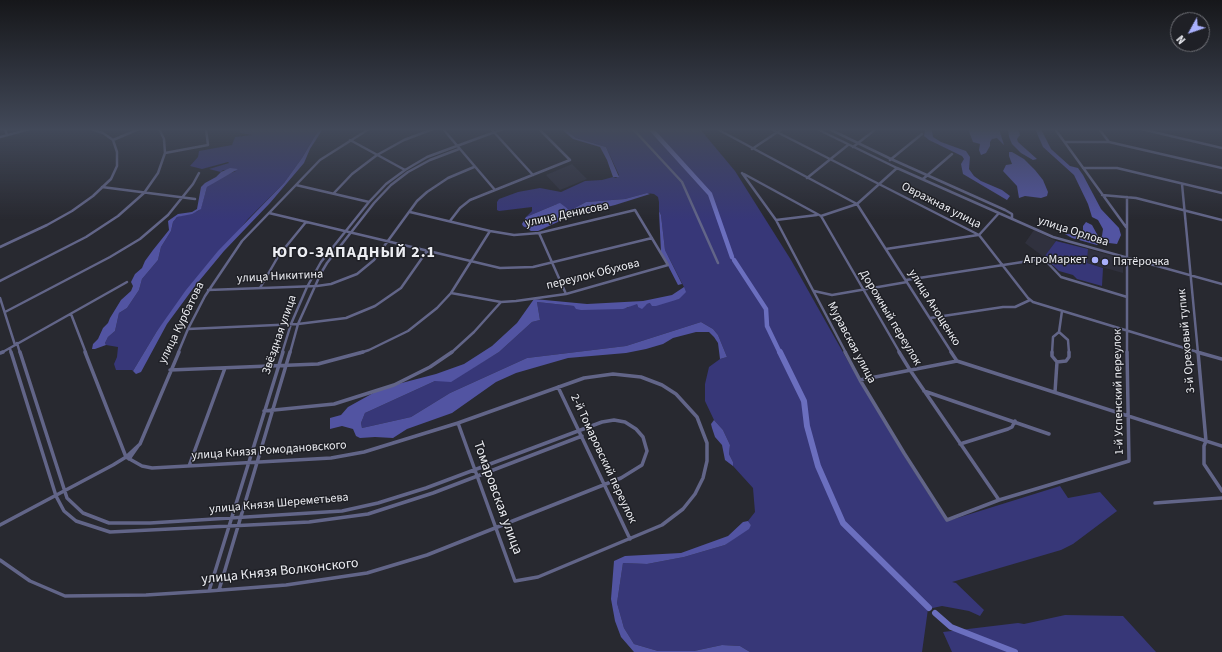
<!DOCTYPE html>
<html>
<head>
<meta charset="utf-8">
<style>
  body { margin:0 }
  #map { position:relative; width:1222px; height:652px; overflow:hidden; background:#282930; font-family:"Source Sans 3",sans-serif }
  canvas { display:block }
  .north { position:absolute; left:1170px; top:12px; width:40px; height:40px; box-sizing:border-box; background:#1f2026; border:1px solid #717278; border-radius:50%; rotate:230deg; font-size:11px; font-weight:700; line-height:16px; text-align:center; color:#edeef3 }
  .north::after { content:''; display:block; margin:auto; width:14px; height:18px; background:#a9b0fc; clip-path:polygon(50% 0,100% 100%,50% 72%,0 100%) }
</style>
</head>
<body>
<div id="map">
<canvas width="1222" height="652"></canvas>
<div class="north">N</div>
</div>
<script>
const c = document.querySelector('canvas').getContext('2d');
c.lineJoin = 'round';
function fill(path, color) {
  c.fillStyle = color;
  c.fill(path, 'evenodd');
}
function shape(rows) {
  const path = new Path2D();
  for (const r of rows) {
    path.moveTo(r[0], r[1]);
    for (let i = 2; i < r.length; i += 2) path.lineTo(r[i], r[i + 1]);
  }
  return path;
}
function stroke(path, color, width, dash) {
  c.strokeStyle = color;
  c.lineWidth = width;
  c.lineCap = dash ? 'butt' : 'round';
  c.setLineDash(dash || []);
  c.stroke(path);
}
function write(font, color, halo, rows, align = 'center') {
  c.font = font + ' "Source Sans 3",sans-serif';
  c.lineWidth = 3;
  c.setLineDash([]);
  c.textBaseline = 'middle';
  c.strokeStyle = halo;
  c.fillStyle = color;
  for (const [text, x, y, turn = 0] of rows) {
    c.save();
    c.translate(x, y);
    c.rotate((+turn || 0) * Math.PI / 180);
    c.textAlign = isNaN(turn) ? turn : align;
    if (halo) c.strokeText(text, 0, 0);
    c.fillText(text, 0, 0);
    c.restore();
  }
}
fill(shape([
  [572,164,587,179,560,190,546,175],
  [1034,230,1056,241,1044,257,1025,243],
  [1088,249,1123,259,1123,273,1087,263]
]), '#30313e');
fill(shape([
  [239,129,319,129,302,158,284,183,248,219,157,331,133,371,132,370,116,370,114,364,117,357,118,347,106,345,105,343,108,337,115,331,119,313,127,308,139,290,142,279,158,260,161,247,171,231,173,222,177,217,198,211,201,208,207,187,223,176,236,171,223,170,221,172,209,169,229,163,228,162,202,169,190,166,198,157,199,151,232,145,235,137,252,135,240,133],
  [565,129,700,129,735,171,791,260,849,363,906,459,944,518,951,520,1060,486,1068,498,1100,492,1117,511,1073,544,1061,550,952,582,956,583,984,610,980,616,969,611,942,606,928,609,922,652,750,652,740,646,722,645,694,651,658,651,634,644,624,628,617,603,623,563,647,564,684,557,725,545,751,525,748,521,755,512,753,488,733,466,733,462,729,454,730,445,723,430,714,420,705,401,705,384,709,367,720,359,727,357,718,335,713,329,701,322,626,346,527,358,450,393,411,417,362,428,361,423,365,413,435,381,451,381,499,352,532,322,540,320,537,302,574,306,627,308,633,304,637,304,638,307,650,303,679,299,684,287,665,250,661,215,659,211,659,202,658,197,654,194,647,193,625,199,586,202,571,210,557,204,526,217,532,211,532,207,499,211,497,210,497,202,499,199,518,192,540,188,561,192,585,181,602,180,613,177,616,178,619,175,606,147,576,138],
  [1056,241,1088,249,1087,263,1103,268,1102,286,1077,279,1073,275,1059,271,1044,257],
  [1065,615,1123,616,1156,652,952,652,943,632,1018,623,1024,624]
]), '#373778');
fill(shape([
  [319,129,323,129,310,149,304,163,270,203,224,251,195,286,167,324,141,372,136,374,133,371,157,331,186,290,218,251,284,183,302,158],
  [561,129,565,129,576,138,606,147,619,177,613,177,607,160,600,147,573,139],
  [925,129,932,129,933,137,941,142,966,151,970,157,969,169,974,176,981,181,1002,190,1010,196,1007,200,963,174,961,164,964,159,962,156,929,140,924,136],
  [968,129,999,129,1004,145,997,138,992,139,990,142,990,146,986,153,981,155,979,150,980,144,973,142],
  [1008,129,1018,129,1020,135,1017,139,1018,142,1037,159,1033,160,1021,153,1012,144,1009,137],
  [1035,129,1041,129,1051,149,1070,166,1078,168,1083,175,1101,209,1119,228,1121,235,1117,244,1101,242,1097,245,1072,238,1065,234,1083,235,1083,226,1086,222,1092,225,1098,236,1102,236,1103,229,1098,220,1092,217,1088,204,1074,175,1043,147],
  [1009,152,1012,152,1024,159,1035,170,1043,180,1048,192,1047,196,1041,198,1025,196,1019,198,1017,186,1003,171,1006,165,1012,164,1009,156],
  [230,168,238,169,207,187,201,209,192,214,177,217,173,222,171,231,161,247,158,260,142,279,139,290,127,308,119,313,115,331,108,337,105,343,106,345,95,349,92,349,93,344,98,339,103,328,108,323,110,318,121,300,131,291,133,286,131,282,135,274,142,268,145,261,153,250,169,230,168,221,178,214,192,212,197,209,201,187,205,183,216,177,221,172],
  [647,193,650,194,615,205,571,216,538,231,531,231,523,226,522,224,526,217,557,204,560,203,568,209,571,210,586,202,625,199],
  [659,211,661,215,665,250,682,284,678,285,661,252],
  [684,287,686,292,679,299,656,306,652,306,650,303,647,304,642,309,638,307,637,304,623,309,581,310,576,309,574,306,537,302,540,320,532,322,499,352,451,382,435,381,365,413,361,423,362,428,411,417,450,393,527,358,626,346,701,322,713,329,718,335,727,357,720,359,718,343,714,337,709,332,696,332,673,338,663,344,646,349,626,353,568,358,516,373,496,382,452,413,407,429,393,438,375,437,360,438,356,436,353,429,342,426,330,429,330,418,341,415,348,407,375,392,394,385,436,374,464,364,492,346,517,323,534,299,587,304,643,301,672,295],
  [714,420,723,430,730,445,729,454,733,462,733,466,725,460,722,445,715,437,712,428,711,424],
  [748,521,751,525,749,529,725,545,684,557,647,564,623,563,617,603,624,628,634,644,658,651,694,651,722,645,740,646,750,652,634,652,621,637,615,621,611,599,614,561,625,556,681,553,728,536,743,522]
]), '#5254a2');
stroke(shape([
  [651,129,710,194,732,257],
  [734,260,766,309,767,326,780,353]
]), '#6b6fbf', 4.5);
stroke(shape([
  [780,352,804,401,807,426,818,466,843,523,929,608],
  [935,613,951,627,1015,652]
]), '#6b6fbf', 6);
stroke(shape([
  [5,129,7,135],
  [443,129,495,190],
  [491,129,533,175],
  [633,129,682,182,718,263],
  [717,129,857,204,952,353],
  [771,129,979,235,1028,298,1033,302,1201,353],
  [817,129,897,168,1053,237,1222,284],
  [829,129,891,159,1005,210,1012,214,1012,219],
  [1055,129,1126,227],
  [1099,129,1109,142],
  [1141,129,1222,148],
  [0,137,30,129],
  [113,140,139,129],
  [350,140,405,170],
  [1065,142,1109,142,1222,168],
  [853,147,876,129],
  [752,149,782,129],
  [165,153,208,145,206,129],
  [890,160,922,134],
  [1083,168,1117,168,1222,193],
  [742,173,776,220,846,353],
  [744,174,821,216,900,353],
  [807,178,848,145],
  [923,179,952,154],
  [1182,184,1198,353],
  [296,185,369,202],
  [102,187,195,199],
  [334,193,352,174,377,155,404,140,433,129],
  [1102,195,1136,198,1222,220],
  [1127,197,1127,353],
  [410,212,490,231,514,235,539,233,635,210,668,265,566,294,516,301,501,302,451,293],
  [269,213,500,268,533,267,652,238],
  [821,216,857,204,897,168],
  [776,220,817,215],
  [450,221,460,208,470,200,570,160,539,129],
  [539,233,566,294],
  [979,235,999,213],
  [0,247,47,225,72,211,93,196,111,179,117,166,117,152,113,140,103,133,91,129],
  [886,249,978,235],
  [906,280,1042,259,1045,260,1061,277,1127,297],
  [0,281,86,237,118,216,144,193,158,173,165,153,164,139,159,129],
  [260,288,279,255,306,222],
  [208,290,317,286,331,284,357,274,374,260,417,201,427,192,448,178,474,167],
  [814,291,832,295,907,282],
  [0,298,15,345],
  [5,312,110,257,140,239,168,215,193,184,199,173],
  [71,314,86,353],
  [930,318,1003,307,1015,307,1030,300],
  [188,329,298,324,346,318,375,306,401,288,427,251],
  [1059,332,1062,311],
  [1059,332,1068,340,1069,353],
  [17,343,20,353],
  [10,348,11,353],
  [1,353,127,282],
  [178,353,188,329,205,296,242,241,320,160,369,129],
  [282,353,291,324,307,287,321,262,369,202,386,184,405,170,427,157,503,129],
  [290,353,298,324,321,273,327,263,374,203,391,185,408,172,430,160,459,149],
  [360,353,369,350,408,331,437,308,451,293,490,231],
  [451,353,474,332,501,302],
  [1052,353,1053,337,1059,332]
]), '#626588', 2.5);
stroke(shape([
  [11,352,56,496,64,511,76,521,110,532,309,522,368,514,433,493,582,436],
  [85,352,126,457,142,466,152,468,331,458,364,452,458,423],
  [845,352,860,380,904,453,947,520,999,500,1129,461,1127,352],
  [899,352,910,370,999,500],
  [951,352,957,361,1222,446],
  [1052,352,1052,356,1057,362,1055,392],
  [1197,352,1222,359],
  [1198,352,1206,441,1204,446,1204,464,1222,491],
  [0,353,3,352],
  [1057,362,1066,361,1069,357,1069,352],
  [170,370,318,364,363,352],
  [613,374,641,377,662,385,676,394,697,417,707,443,707,461,703,478,695,494,683,509,662,525,538,577,515,581,458,423,584,378,613,374],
  [860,380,957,361],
  [558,387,630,539],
  [924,391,1049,434],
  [264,411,334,404,394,385,430,367,452,352],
  [960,444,1008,429,1012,427,1015,421],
  [129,459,138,446],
  [189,466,225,368],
  [1155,503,1222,498],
  [0,525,113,465,126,457,140,444,179,352],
  [0,560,30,581,65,596,146,595,209,591,286,585,367,573,427,555,621,478,642,465,647,451,643,437,636,429,625,422,614,420,602,422,426,488,378,503,342,511,150,523,109,523,83,513,67,498,20,352],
  [219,590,290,352],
  [209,591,283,352]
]), '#626588', 3.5);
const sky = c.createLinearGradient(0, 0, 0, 220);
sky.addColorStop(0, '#16171a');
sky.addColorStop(0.59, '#424959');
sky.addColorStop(1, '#42495900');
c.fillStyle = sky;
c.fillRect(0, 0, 1222, 220);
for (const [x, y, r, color] of [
  [1095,260,4,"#a9b0fc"],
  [1105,262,4,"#a9b0fc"]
]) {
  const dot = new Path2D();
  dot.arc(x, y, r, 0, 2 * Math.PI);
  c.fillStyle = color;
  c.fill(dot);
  stroke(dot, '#1f2026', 1.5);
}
write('12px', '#edeef3', '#1f2026', [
  ["Овражная улица",941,206,27],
  ["улица Денисова",567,215,-12],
  ["улица Орлова",1073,232,18],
  ["переулок Обухова",593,275,-14],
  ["улица Никитина",280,277,-3],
  ["улица Анощенко",934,308,58],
  ["Дорожный переулок",890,318,59],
  ["улица Курбатова",182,323,-64],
  ["Звёздная улица",280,335,-71],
  ["3-й Ореховый тупик",1187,341,-95],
  ["Муравская улица",851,343,62],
  ["1-й Успенский переулок",1119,392,-91],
  ["улица Князя Ромодановского",269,451,-4],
  ["2-й Томаровский переулок",603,459,65],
  ["улица Князя Шереметьева",279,504,-5]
]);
write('12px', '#edeef3', '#1f2026', [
  ["АгроМаркет",1087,260],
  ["Пятёрочка",1113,262,"left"]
], 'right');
write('14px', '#edeef3', '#1f2026', [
  ["Томаровская улица",497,498,70],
  ["улица Князя Волконского",280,572,-6]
]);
c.letterSpacing = '1px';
write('bold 16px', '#edeef3', '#1f2026', [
  ["ЮГО-ЗАПАДНЫЙ 2.1",354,253]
]);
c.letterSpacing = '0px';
</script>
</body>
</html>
